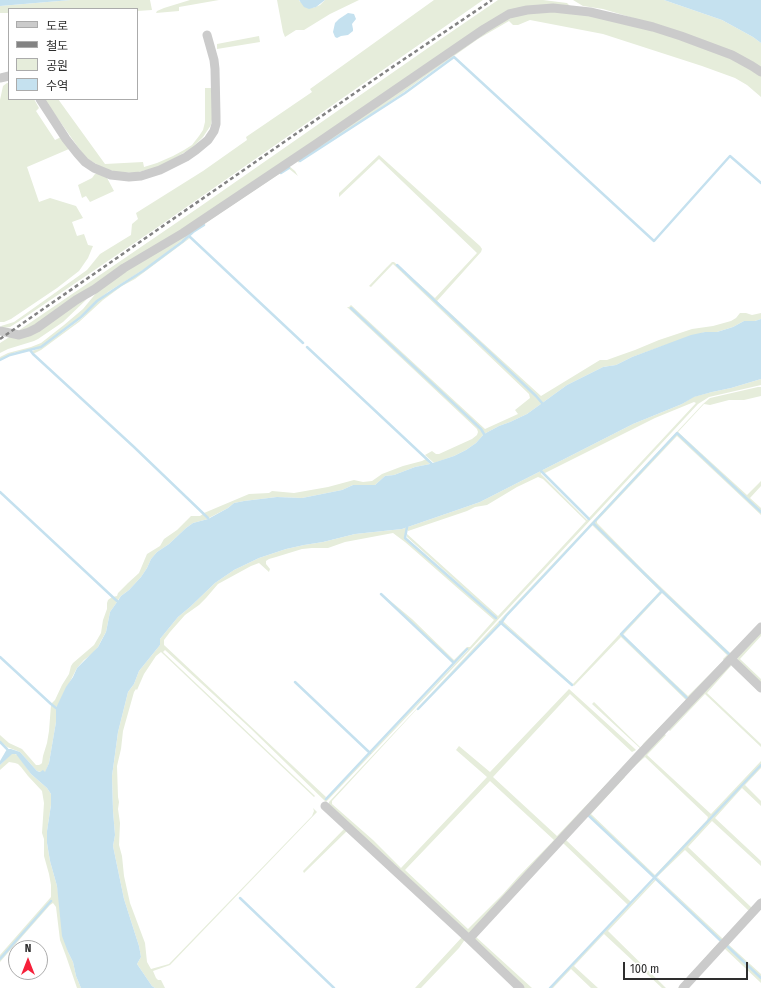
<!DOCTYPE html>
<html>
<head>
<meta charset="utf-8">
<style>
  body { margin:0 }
  #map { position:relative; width:761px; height:988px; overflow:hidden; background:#fff; font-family:"Fira Sans Condensed","Noto Sans KR",sans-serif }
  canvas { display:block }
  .legend { position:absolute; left:8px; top:8px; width:130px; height:92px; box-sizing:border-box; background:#fff; border:1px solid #ababab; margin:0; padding:5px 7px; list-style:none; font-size:12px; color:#2e2e2e }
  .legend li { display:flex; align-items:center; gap:8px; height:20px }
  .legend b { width:20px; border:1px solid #ababab }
  .north { position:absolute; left:8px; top:940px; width:40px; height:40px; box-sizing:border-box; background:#fff; border:1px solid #ababab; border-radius:50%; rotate:0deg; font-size:11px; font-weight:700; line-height:16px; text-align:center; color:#2e2e2e }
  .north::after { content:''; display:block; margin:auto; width:14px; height:18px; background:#f6203a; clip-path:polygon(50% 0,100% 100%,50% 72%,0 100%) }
  .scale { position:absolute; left:623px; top:962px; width:125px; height:18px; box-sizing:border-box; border:2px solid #2e2e2e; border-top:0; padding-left:5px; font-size:12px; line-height:14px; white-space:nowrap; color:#2e2e2e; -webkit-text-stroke:3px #fff; paint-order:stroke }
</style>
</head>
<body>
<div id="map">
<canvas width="761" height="988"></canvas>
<ul class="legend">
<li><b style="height:5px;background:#cbcbcb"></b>도로</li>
<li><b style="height:5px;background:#838383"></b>철도</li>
<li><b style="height:11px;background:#e6eddb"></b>공원</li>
<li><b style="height:11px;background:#c5e1ef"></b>수역</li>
</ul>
<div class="north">N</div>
<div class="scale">100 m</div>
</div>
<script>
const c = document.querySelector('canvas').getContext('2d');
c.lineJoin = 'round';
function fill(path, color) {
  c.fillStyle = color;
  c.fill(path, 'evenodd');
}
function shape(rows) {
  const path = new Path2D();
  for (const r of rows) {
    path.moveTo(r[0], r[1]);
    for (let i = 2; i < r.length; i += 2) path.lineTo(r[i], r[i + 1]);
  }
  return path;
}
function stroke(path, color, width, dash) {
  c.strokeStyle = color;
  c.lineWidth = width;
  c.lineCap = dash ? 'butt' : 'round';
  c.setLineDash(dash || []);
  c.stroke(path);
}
fill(shape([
  [71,0,150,0,152,10,137,11,137,9,9,9,9,13,0,13,0,6],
  [190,0,219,0,179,7,179,11,156,13,157,11,164,8],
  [277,0,299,0,299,1,313,8,320,5,325,0,359,0,330,14,304,30,296,30,285,37,283,32],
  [434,0,483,0,155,229,18,322,10,327,3,328,1,326,14,322,38,305,87,270,100,254,131,235,132,224,138,219,136,213,203,171,247,140,246,137,312,92,310,89],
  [498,0,543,0,567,3,572,8,524,7,38,325,18,331,198,208,438,41],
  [573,0,664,0,722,20,753,37,761,43,761,68,673,30,603,9,583,6],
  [564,11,635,24,723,54,761,75,761,97,747,85,735,78,702,66,603,34,530,20,518,25,513,25,509,21,478,39,427,75,404,92,354,126,300,160,298,163,298,161,512,15],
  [259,36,260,42,217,49,217,44],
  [7,83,9,83,8,86,9,86,9,99,34,99,39,108,36,111,55,140,61,137,69,149,27,167,39,202,50,198,76,206,83,218,72,222,77,236,84,234,88,245,93,246,88,258,79,271,57,288,11,319,4,322,0,322,0,100,3,86],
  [205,88,213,88,212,119,211,125,203,137,192,148,161,166,135,173,118,172,104,169,85,157,44,99,58,99,105,164,143,162,144,167,157,163,173,156,184,150,192,145,199,136,203,130,205,122],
  [379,155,480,246,482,249,481,252,437,301,541,396,600,360,607,360,618,356,635,350,659,340,692,329,713,326,731,321,736,318,740,313,746,313,752,315,761,313,761,319,755,321,744,321,733,327,717,332,705,332,657,348,632,357,616,365,603,367,567,385,527,414,510,422,499,426,484,434,476,443,466,450,454,456,434,463,425,455,432,451,436,454,439,454,472,439,477,435,478,432,477,429,347,307,349,307,351,305,485,429,518,414,515,410,530,398,529,394,393,264,371,287,369,286,387,267,392,262,394,262,435,298,477,253,379,159,339,197,339,193],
  [289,166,295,171,298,176,288,168,192,232,189,235,149,266,108,292,94,303,81,317,40,347,31,350,16,352,0,359,0,357,8,353,31,347,41,343,64,325,83,309,101,287],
  [95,174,100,174,106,176,114,191,90,202,86,196,82,198,78,185,92,178],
  [190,237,190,238,135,279,122,286,103,300,79,322,41,350,33,354,32,351,41,348,82,318,96,302,121,285,144,271],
  [87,299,63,322,38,339,34,341,8,349,0,353,0,343,11,336,18,337,70,307],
  [761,379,761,385,709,397,698,404,469,651,326,802,250,728,165,650,163,652,315,796,314,797,161,652,156,656,144,674,137,690,136,689,134,692,123,731,121,749,117,766,118,797,119,802,118,809,120,823,119,845,122,856,124,876,130,903,145,943,147,962,151,969,169,964,312,816,314,811,313,808,317,812,170,965,153,971,156,978,158,980,161,980,165,988,155,988,152,986,137,964,141,957,139,946,124,899,113,846,115,835,113,811,112,776,118,732,128,692,134,684,139,671,160,645,160,639,178,617,190,607,215,583,234,570,259,558,286,549,304,545,323,542,355,534,402,529,460,509,480,502,633,424,682,404,693,397,712,392,731,388],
  [694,402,696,403,587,520,541,474,541,472,545,473,655,418],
  [538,477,543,479,586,521,498,616,407,534,407,537,496,617,496,618,495,618,405,538,406,528,408,531,467,511,475,507,487,505,517,487],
  [393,533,405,542,494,620,470,647,467,647,454,660,412,619,381,593,454,662,466,649,468,648,468,650,326,800,325,799,326,797,164,645,164,640,170,632,185,615,199,605,206,598,218,584,251,566,259,563,269,572,270,569,266,564,266,561,269,559,276,557,302,549,312,548,328,548,345,542],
  [758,387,761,387,761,396,744,400,729,400,710,405,704,404,678,432,747,495,761,481,761,486,750,498,761,508,761,512,703,458,761,513,761,515,677,436,597,521,597,523,643,570,730,653,745,639,747,641,725,663,723,659,727,655,662,593,623,635,688,696,720,664,721,667,643,750,642,750,592,704,594,702,641,748,643,744,686,700,621,637,574,686,502,622,503,621,505,623,573,684,660,591,592,525,593,524,661,591,620,634,687,699,688,699,622,634,662,591,730,655,662,590,594,523,677,433,505,616,501,622,417,709,332,801,332,804,373,840,401,868,487,777,456,750,459,746,490,772,569,689,634,748,636,750,632,752,570,694,493,777,557,836,635,754,637,752,639,755,470,934,467,934,328,806,329,802,703,404,710,398],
  [490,781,554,840,518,877,503,894,468,929,405,870],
  [426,459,430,464,415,467,394,475,385,476,375,485,353,485,342,490,302,498,277,497,244,501,234,503,228,508,209,518,204,513,249,494,269,493,272,491,294,493,328,487,354,480,363,482,372,481,382,474,403,466,422,461],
  [203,514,208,519,193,523,186,528,169,544,157,552,151,559,147,568,141,577,129,590,121,596,117,601,113,597,117,596,118,593,128,583,139,573,147,554,160,546,164,539,177,530,191,516,200,516],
  [112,597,117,602,110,612,106,632,102,639,98,647,92,654,84,660,77,668,57,707,51,704,55,700,62,685,69,674,71,666,73,663,94,645,101,633,103,620,107,609,107,603,108,600],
  [761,633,761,636,740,659,761,679,761,683,738,660,737,658],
  [730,664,731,666,730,667,707,693,761,744,761,747,705,694,670,731,667,729],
  [51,705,56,709,56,722,49,763,45,773,37,771,20,752,7,747,0,741,0,735,9,743,22,749,36,765,39,765,41,764,42,763,43,756,47,743,49,731],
  [663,733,666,735,647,755,711,814,761,761,761,764,655,877,588,815,587,815,587,816,566,840,631,902,628,905,563,843,476,937,532,988,524,988,474,941,474,936,624,774,625,777,591,814,655,875,707,820,708,817,645,757,629,771,628,771,645,755,648,750],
  [12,753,18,755,31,774,47,788,51,794,51,805,47,831,47,843,50,861,57,886,68,952,73,962,76,976,81,988,77,988,66,956,60,940,56,907,53,903,50,905,20,939,0,962,0,960,51,901,51,900,0,958,0,955,51,897,51,885,49,874,44,856,44,839,42,833,44,803,42,791,28,776,21,767,18,764,15,763,9,762,0,770,0,765],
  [761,765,761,768,745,785,761,801,761,806,742,788,715,818,761,861,761,866,712,821,688,847,752,908,761,898,761,900,749,911,685,850,657,877,723,939,680,988,678,988,721,940,656,877],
  [346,827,349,829,304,873,303,871],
  [655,879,656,880,608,931,666,988,662,988,604,934,574,966,598,988,591,988,571,969,553,988,551,988],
  [463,936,466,938,459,948,421,988,415,988],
  [728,944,761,974,761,977,727,945,726,946,761,979,761,983,724,948]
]), '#e6eddb');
fill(shape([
  [0,0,71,0,0,6],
  [299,0,325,0,316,7,309,9,304,7],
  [664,0,761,0,761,43,753,37,722,20],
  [348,13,354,14,356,19,352,24,353,29,353,31,348,35,341,36,337,38,335,37,333,32,335,23,339,19],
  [761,319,761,379,731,388,712,392,694,397,682,404,633,424,480,502,460,509,402,529,355,534,323,542,304,545,286,549,259,558,234,570,215,583,190,607,178,617,160,639,160,645,139,671,134,684,128,692,118,732,112,776,113,811,115,835,113,846,124,899,139,946,141,957,137,964,152,986,155,988,81,988,76,976,73,962,68,952,62,936,57,886,50,861,47,843,47,831,51,805,51,794,47,788,31,774,16,754,12,754,0,765,0,761,7,749,11,749,20,752,37,771,40,772,43,770,45,772,49,763,56,722,56,708,66,687,73,677,77,668,98,647,106,632,110,612,117,602,121,596,129,590,141,577,147,568,151,559,157,552,169,544,186,528,193,523,208,519,228,508,234,503,244,501,277,497,302,498,342,490,353,485,375,485,385,476,394,475,415,467,430,464,454,456,466,450,476,443,484,434,499,426,510,422,527,414,567,385,603,367,616,365,632,357,691,335,705,332,717,332,733,327,744,321,755,321]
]), '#c5e1ef');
stroke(shape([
  [300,161,354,126,405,93,454,57,654,241,730,156,761,183],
  [281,173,289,168],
  [189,236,303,343],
  [397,265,536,396,542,403],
  [351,308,481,429,484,434],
  [307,347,432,464],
  [30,350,33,354,134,447,208,518],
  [0,360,10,355,41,347,81,317,97,301,121,285,143,271,182,242,193,232,204,225],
  [541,471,589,519],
  [0,492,117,601],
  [593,523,662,591,730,655],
  [407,527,405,538,496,618],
  [662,591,621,634,688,699],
  [381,594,454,663],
  [500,622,572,685],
  [0,657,51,704,56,708],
  [295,682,370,753],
  [418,709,501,623,506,616,552,567,677,433,761,512],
  [0,742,7,749],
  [326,799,467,649],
  [588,815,655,878,721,941],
  [240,898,334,988],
  [726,945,761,978],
  [0,959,51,901],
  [550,988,761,765]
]), '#c5e1ef', 2.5);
stroke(shape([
  [0,78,9,76],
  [40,99,66,139,77,153,85,162,94,168,111,175,129,177,141,176,160,170,186,157,196,150,208,140,214,131,216,124,216,116,215,69,214,60,207,35],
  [0,331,19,335,29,332,37,328,76,300,95,289,124,268,183,233,316,144,484,29,509,14,527,10,553,8,590,12,653,27,681,36,732,55,752,66,761,72],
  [731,659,761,688],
  [325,806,469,939,520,988],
  [469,939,641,753,761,627],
  [683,988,761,903]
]), '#cbcbcb', 9);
stroke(shape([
  [0,339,388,70,492,0]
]), '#838383', 2.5, [4, 3]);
</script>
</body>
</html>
